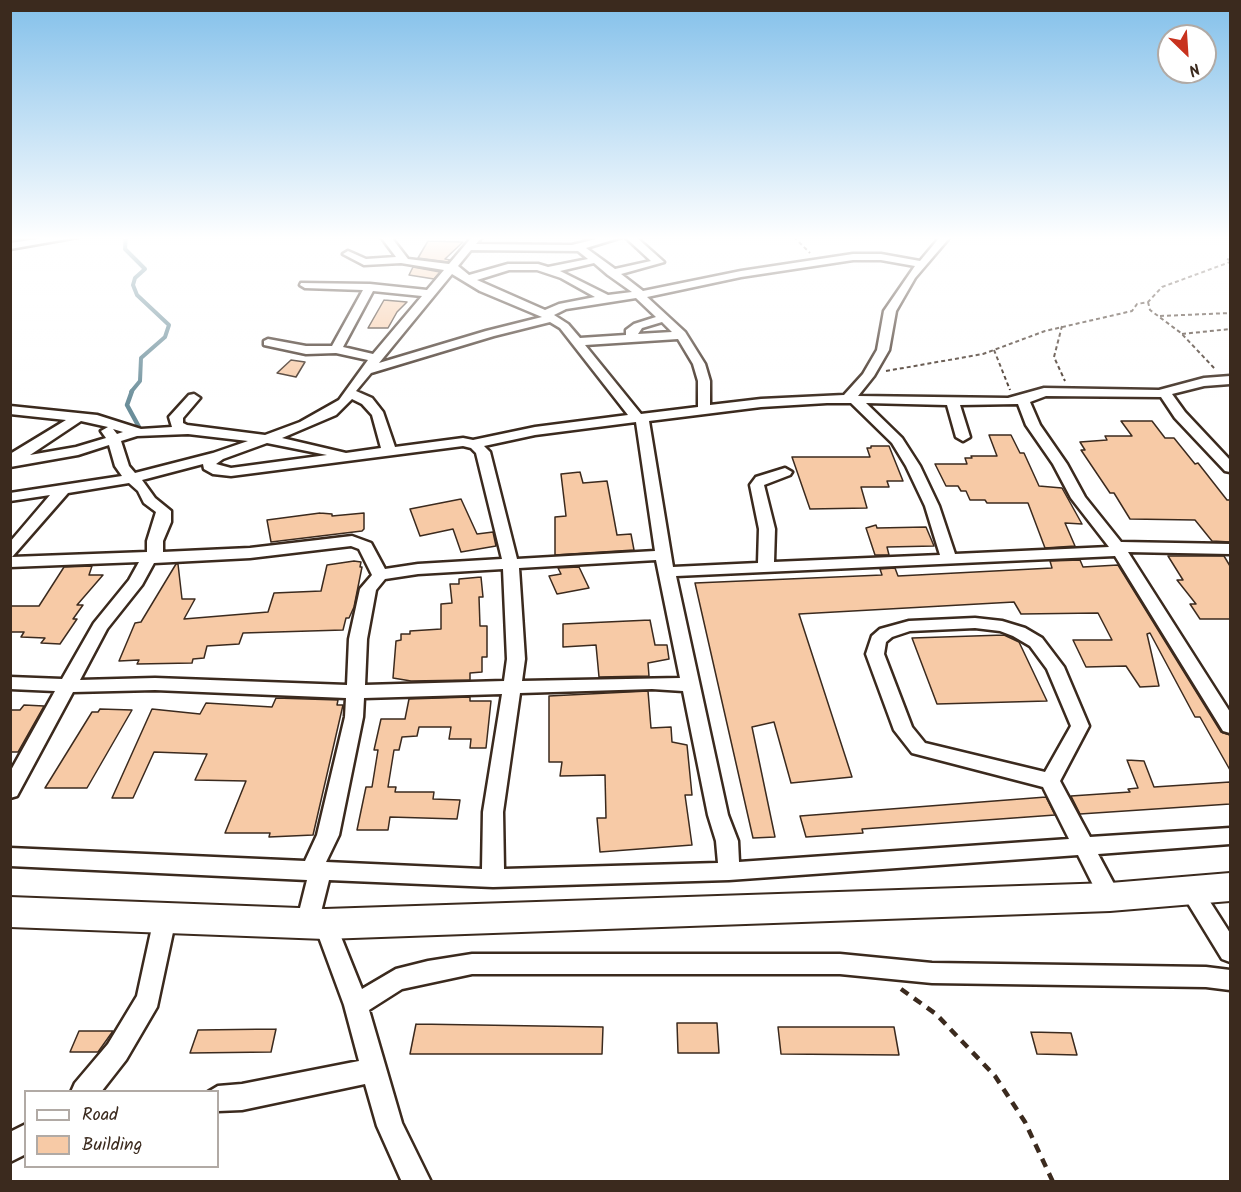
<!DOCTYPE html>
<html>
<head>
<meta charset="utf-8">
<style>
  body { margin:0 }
  #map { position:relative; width:1241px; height:1192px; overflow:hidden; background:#fff; font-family:Kalam,sans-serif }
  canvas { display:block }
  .frame { position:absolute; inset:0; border:12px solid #3b2a1e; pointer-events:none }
  .legend { position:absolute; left:24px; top:1090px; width:195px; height:78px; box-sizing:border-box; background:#fff; border:2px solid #b1aaa5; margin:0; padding:8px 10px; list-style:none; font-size:18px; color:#3b2a1e }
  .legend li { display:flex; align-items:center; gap:12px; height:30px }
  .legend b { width:30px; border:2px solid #b1aaa5 }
  .north { position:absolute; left:1157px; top:24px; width:60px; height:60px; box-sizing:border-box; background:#fff; border:2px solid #b1aaa5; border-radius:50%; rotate:155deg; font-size:16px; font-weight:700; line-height:24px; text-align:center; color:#3b2a1e }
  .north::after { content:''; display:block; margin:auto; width:21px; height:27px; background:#c8321e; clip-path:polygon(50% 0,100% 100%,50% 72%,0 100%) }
</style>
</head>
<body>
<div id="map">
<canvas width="1241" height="1192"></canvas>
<div class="frame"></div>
<ul class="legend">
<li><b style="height:8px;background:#fff"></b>Road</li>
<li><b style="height:16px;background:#f7caa6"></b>Building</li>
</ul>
<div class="north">N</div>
</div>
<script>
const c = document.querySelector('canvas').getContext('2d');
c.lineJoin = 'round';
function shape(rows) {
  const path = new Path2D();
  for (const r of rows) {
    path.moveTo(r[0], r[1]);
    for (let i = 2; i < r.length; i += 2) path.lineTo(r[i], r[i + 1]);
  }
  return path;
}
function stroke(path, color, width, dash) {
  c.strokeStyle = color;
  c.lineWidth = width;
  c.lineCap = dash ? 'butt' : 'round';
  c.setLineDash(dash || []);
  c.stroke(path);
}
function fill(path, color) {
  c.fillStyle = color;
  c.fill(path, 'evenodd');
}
stroke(shape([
  [126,237,125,249,145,269,135,278,133,285,137,295,169,325,165,337,141,358,140,381,131,392]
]), '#6b8e9a', 4);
stroke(shape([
  [132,391,127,405,139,427]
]), '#6b8e9a', 4.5);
const building = shape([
  [428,241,463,242,445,259,450,260,448,262,418,258,428,241],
  [413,267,440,272,434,279,409,275,413,267],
  [384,300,407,302,397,312,388,328,368,328,384,300],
  [291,360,305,362,296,377,277,373,291,360],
  [1121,421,1152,421,1165,438,1174,438,1195,464,1198,463,1227,500,1230,500,1230,542,1212,541,1195,520,1130,519,1114,493,1110,493,1081,450,1085,450,1080,442,1107,440,1105,436,1132,436,1121,421],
  [989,435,1011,435,1020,453,1024,453,1039,486,1062,488,1082,524,1065,523,1075,546,1045,548,1028,503,987,503,985,500,970,500,966,491,961,491,958,486,946,486,935,464,967,464,965,458,972,458,971,456,997,456,989,435],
  [871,446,889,446,903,481,887,481,889,487,861,487,867,508,810,509,792,457,870,457,867,448,871,448,871,446],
  [580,472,583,483,607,481,617,535,631,534,634,550,555,555,555,517,566,516,561,474,580,472],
  [461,499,477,534,493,532,496,546,461,552,453,529,420,536,410,509,461,499],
  [320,513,332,514,332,516,364,513,364,529,362,531,271,542,267,520,320,513],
  [876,525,877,528,926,527,934,546,887,547,889,555,875,555,866,528,876,525],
  [1168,556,1224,556,1230,566,1230,619,1200,619,1190,604,1196,604,1177,580,1183,580,1168,556],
  [1080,560,1083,567,1118,565,1221,732,1230,735,1230,770,1200,717,1195,717,1150,633,1147,634,1159,686,1140,687,1126,666,1086,667,1073,640,1112,640,1098,613,1021,614,1014,602,799,614,852,777,791,783,774,722,752,727,775,837,753,838,695,583,882,575,880,569,895,568,898,576,1052,568,1050,561,1080,560],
  [354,561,361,562,360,567,362,567,354,607,349,618,346,618,343,630,243,633,239,644,207,646,204,658,193,659,192,663,137,664,139,660,119,661,135,623,141,622,176,564,178,564,182,599,195,599,184,619,268,612,274,593,321,591,327,565,354,561],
  [92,566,89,575,103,575,77,605,83,605,73,619,77,619,60,644,41,643,45,638,21,637,24,632,10,632,10,606,39,606,64,567,92,566],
  [579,567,589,588,557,594,549,576,561,574,558,568,579,567],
  [481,577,483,597,479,597,480,626,487,626,487,657,482,657,482,672,470,673,470,680,411,681,393,678,396,641,401,640,401,634,410,634,410,631,441,629,441,604,452,603,450,584,459,584,459,579,481,577],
  [650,620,655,645,667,645,669,659,648,663,649,676,599,677,596,645,563,647,563,624,650,620],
  [1004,635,1019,642,1047,701,937,704,912,638,1004,635],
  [648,691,651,728,671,727,672,742,687,745,692,795,685,795,692,845,600,852,597,818,606,818,605,775,560,776,562,762,549,762,549,696,648,691],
  [470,697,470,701,491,701,486,748,470,748,471,739,449,739,451,727,419,727,417,736,402,737,399,750,394,750,388,787,396,787,395,792,434,792,433,799,460,800,457,819,390,817,388,830,357,830,366,787,372,787,378,750,374,750,381,719,405,719,409,699,470,697],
  [276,698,338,700,337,705,343,705,313,835,269,837,270,833,225,833,246,781,195,780,207,754,154,752,133,798,112,798,152,709,200,714,206,703,272,707,276,698],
  [24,705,44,706,18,752,10,752,10,710,20,710,24,705],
  [100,709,132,710,87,788,45,788,92,712,98,712,100,709],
  [1127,760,1144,761,1154,787,1230,782,1230,804,1080,814,1071,796,1130,792,1128,789,1138,788,1127,760],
  [1046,797,1055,815,862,829,863,833,806,837,800,816,1046,797],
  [677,1023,717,1023,719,1053,678,1053,677,1023],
  [416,1024,603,1027,602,1054,410,1054,416,1024],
  [778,1027,894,1027,899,1055,781,1054,778,1027],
  [276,1029,271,1052,190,1053,198,1030,276,1029],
  [79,1031,113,1031,98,1052,70,1052,79,1031],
  [1031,1032,1071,1033,1077,1055,1037,1054,1031,1032]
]);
fill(building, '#f7caa6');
stroke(building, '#3b2a1e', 1.5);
const minor = shape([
  [51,237,78,237,10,249,10,243,51,237],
  [381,237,391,237,408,259,449,264,472,237,482,237,476,244,572,245,604,237,622,237,586,248,615,269,651,261,625,237,636,237,664,262,621,274,643,291,741,271,853,254,881,254,920,261,940,237,950,237,915,278,896,311,889,350,874,376,858,396,1008,398,1044,388,1159,390,1204,378,1230,376,1230,384,1204,386,1172,394,1185,412,1230,460,1230,472,1225,471,1175,418,1161,397,1046,396,1030,402,1040,425,1067,464,1085,497,1121,542,1230,544,1230,554,1128,552,1230,712,1230,733,1223,731,1115,556,676,576,728,815,738,841,739,862,1069,839,1043,787,912,753,894,730,866,654,872,636,880,629,909,621,975,618,1002,621,1025,628,1042,638,1064,667,1089,726,1060,781,1090,837,1230,828,1230,844,1098,854,1121,897,1118,903,1110,906,1102,903,1078,855,729,880,493,887,329,880,320,916,325,914,333,917,362,989,396,969,428,961,472,954,840,954,932,963,1206,967,1230,970,1230,990,1206,987,932,983,840,974,472,974,402,989,369,1010,402,1123,431,1182,402,1182,377,1126,365,1084,242,1110,218,1111,218,1092,208,1092,218,1086,242,1084,359,1061,344,1005,316,929,307,934,299,931,296,924,307,880,10,866,10,848,305,861,317,835,345,717,346,698,155,690,73,692,17,796,10,798,10,772,55,691,10,689,10,677,62,679,94,623,129,580,139,562,10,567,10,542,50,495,10,501,10,493,122,476,115,466,109,445,78,455,10,467,10,454,66,420,10,414,10,406,97,415,141,429,172,427,169,417,189,395,194,394,200,398,183,418,183,423,187,425,265,435,300,422,339,400,368,360,336,353,306,354,264,345,264,341,268,339,306,346,332,346,363,290,305,288,300,285,301,283,370,284,427,290,444,270,401,263,364,265,343,254,348,251,366,259,396,257,381,237],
  [471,250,578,251,588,259,548,267,538,264,508,264,469,275,458,266,471,250],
  [853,260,881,260,915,266,884,311,877,350,863,374,844,395,761,399,710,405,710,381,705,364,685,332,647,297,741,277,853,260],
  [594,263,608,275,632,292,608,295,560,271,594,263],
  [509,270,537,270,561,278,595,297,559,304,545,310,477,280,509,270],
  [452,274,480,291,542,317,486,331,379,363,452,274],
  [373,291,422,296,373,354,343,347,373,291],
  [636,298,656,317,634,324,626,330,626,335,580,338,568,324,554,315,566,309,636,298],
  [550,322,560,328,628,415,535,427,473,440,463,438,395,447,383,412,372,398,356,391,371,373,494,336,550,322],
  [662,322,672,332,638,334,642,328,662,322],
  [678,339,693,364,698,381,698,407,641,414,585,345,678,339],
  [352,399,362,404,372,415,381,448,346,453,282,438,336,415,352,399],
  [827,403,851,403,892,443,906,466,925,506,940,555,774,562,775,529,764,485,790,475,792,472,785,468,756,477,750,485,759,529,758,563,673,567,649,421,761,407,827,403],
  [866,403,947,405,956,437,963,441,970,437,960,405,1018,404,1026,425,1053,464,1071,498,1109,547,955,554,939,506,920,466,902,438,866,403],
  [81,421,108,427,101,431,106,438,76,447,30,455,81,421],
  [636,422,655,551,517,559,490,452,484,446,535,435,636,422],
  [113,429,123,432,117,434,113,429],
  [188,434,248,441,213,453,135,473,129,466,121,441,137,436,188,434],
  [267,443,327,455,231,468,216,464,223,459,267,443],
  [463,446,471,448,476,453,502,559,418,564,385,569,371,543,352,536,250,548,163,552,163,541,171,522,171,511,155,498,142,480,203,464,204,469,213,474,231,476,463,446],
  [129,483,138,491,144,503,156,512,147,541,147,552,12,557,68,493,129,483],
  [351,546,359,549,372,575,360,589,349,639,347,685,155,678,80,680,107,629,142,585,154,563,250,558,351,546],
  [656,560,680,678,522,681,525,659,519,568,656,560],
  [503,569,507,659,504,681,365,685,367,639,376,590,385,579,418,574,503,569],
  [975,628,1000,631,1013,636,1030,646,1047,669,1071,726,1045,772,925,743,912,727,884,654,886,642,892,637,910,631,975,628],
  [652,689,683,691,708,815,716,841,718,863,504,869,503,812,520,693,652,689],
  [502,694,483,812,482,869,326,862,339,835,363,717,364,698,502,694],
  [1192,883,1200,886,1230,933,1230,962,1222,959,1181,892,1184,886,1192,883],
  [165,908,173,911,176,918,157,1007,126,1060,101,1092,71,1092,75,1083,108,1044,137,996,154,918,157,911,165,908],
  [26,1124,26,1154,10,1162,10,1132,26,1124]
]);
const highway = shape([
  [1230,873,1230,901,1110,911,325,939,10,927,10,897,325,909,1110,883,1230,873]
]);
stroke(minor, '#3b2a1e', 5);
stroke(highway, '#3b2a1e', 4);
stroke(shape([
  [794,237,810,253],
  [1227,259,1230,260],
  [1148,302,1150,310,1181,333,1215,369],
  [1160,316,1230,313],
  [1062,326,1054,357,1065,381],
  [1182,334,1230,329],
  [994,350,1010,390],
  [886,371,983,354,1045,331,1132,311,1137,304,1148,302,1162,287,1230,262]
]), '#3b2a1e', 2, [4, 3]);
stroke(shape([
  [901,989,936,1014,995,1076,1025,1122,1053,1182]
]), '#3b2a1e', 4.5, [9, 7]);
fill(minor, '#fff');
fill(highway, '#fff');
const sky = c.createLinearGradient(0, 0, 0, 404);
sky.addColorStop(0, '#83c0ea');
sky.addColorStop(0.59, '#fff');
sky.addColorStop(1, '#ffffff00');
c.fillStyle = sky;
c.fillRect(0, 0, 1241, 404);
</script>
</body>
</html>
